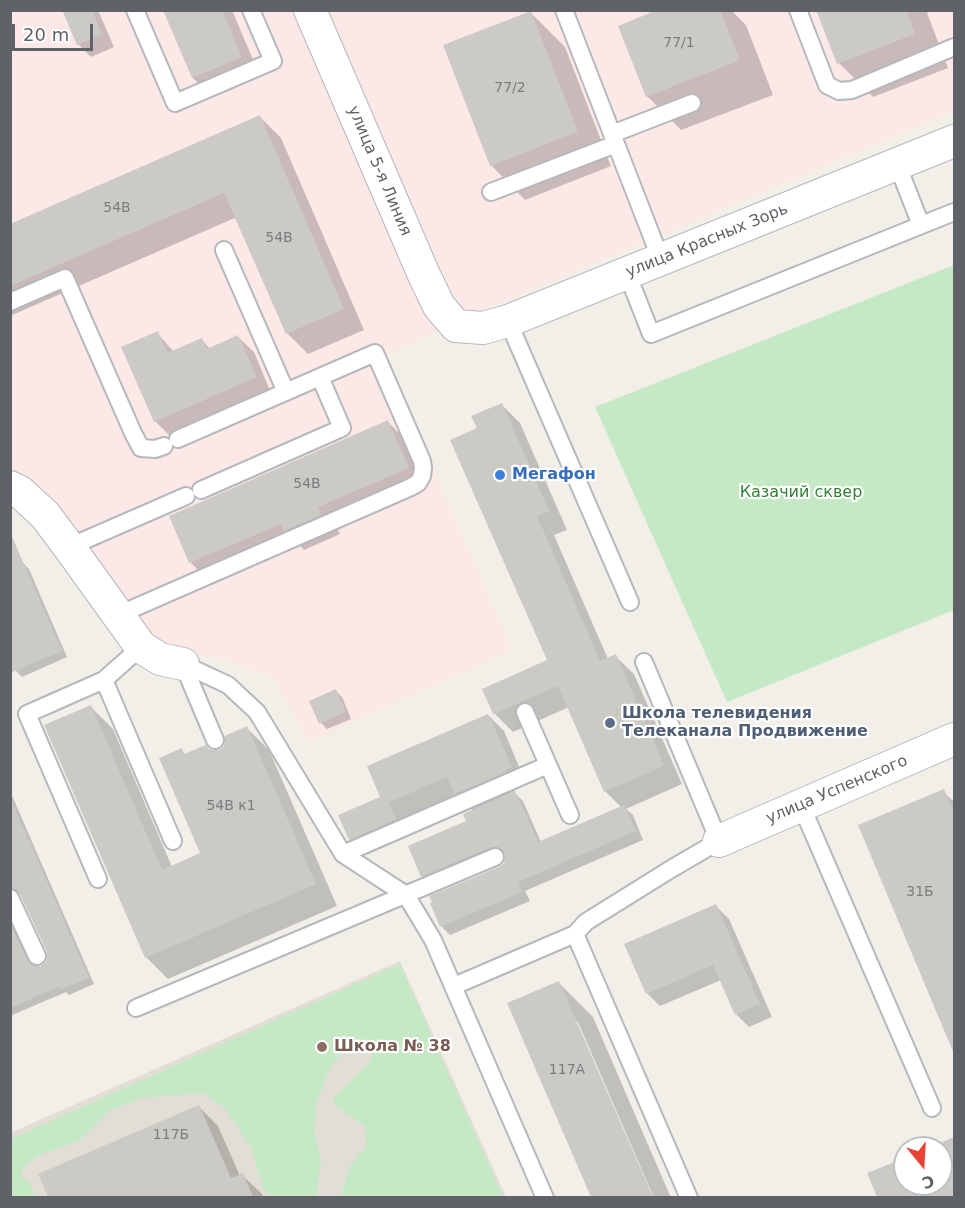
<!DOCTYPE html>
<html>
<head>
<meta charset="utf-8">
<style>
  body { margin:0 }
  #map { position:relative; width:965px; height:1208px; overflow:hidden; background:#f1efe8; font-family:"DejaVu Sans",sans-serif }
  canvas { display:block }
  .frame { position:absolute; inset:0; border:12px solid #5f6368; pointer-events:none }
  .north { position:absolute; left:893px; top:1136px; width:60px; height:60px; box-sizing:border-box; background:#fff; border:2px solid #bfc1c3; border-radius:50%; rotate:162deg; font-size:16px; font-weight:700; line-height:24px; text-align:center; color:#5f6368 }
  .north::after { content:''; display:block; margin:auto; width:21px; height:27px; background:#ea4335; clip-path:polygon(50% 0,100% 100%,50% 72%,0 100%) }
  .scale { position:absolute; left:12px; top:24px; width:81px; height:27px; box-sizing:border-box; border:3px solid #5f6368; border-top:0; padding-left:8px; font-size:18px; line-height:21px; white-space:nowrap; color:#5f6368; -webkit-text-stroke:4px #fff; paint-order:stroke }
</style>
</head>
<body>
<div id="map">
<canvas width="965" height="1208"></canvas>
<div class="frame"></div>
<div class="north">С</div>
<div class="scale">20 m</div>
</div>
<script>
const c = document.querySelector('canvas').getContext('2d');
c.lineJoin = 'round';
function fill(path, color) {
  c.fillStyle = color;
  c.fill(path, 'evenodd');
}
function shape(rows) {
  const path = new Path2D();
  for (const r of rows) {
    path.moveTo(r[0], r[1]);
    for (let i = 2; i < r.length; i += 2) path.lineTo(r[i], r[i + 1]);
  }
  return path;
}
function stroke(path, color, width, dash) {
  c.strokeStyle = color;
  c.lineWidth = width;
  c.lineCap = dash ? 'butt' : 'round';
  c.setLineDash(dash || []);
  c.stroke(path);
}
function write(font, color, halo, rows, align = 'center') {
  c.font = font + ' "DejaVu Sans",sans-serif';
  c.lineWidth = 4.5;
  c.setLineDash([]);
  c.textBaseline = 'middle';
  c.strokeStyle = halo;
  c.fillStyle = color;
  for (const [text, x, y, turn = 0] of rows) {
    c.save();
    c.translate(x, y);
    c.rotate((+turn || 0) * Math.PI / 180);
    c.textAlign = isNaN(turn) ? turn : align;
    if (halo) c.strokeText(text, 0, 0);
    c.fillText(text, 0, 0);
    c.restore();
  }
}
fill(shape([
  [400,961,506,1197,11,1197,10,1133]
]), '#e1ded6');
fill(shape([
  [11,11,954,11,954,111,484,310,384,356,512,650,309,742,273,678,226,659,161,648,11,472]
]), '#fce8e6');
fill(shape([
  [954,265,954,610,727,702,595,407],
  [400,964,503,1197,341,1197,349,1168,366,1147,365,1126,336,1106,333,1098,371,1060,371,1051,363,1042,353,1042,330,1067,316,1104,314,1132,321,1161,316,1197,272,1197,264,1189,250,1145,225,1108,203,1093,141,1098,109,1111,78,1141,37,1156,23,1168,21,1177,30,1183,35,1197,11,1197,11,1139]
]), '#c5e8c5');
fill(shape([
  [64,10,98,10,114,47,91,57,78,44],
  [164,10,232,10,260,76,212,97,193,78],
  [661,10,731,10,746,25,773,95,681,130,647,96],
  [818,10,933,10,927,13,948,68,873,97,839,63],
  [531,13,565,47,611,166,525,200,491,165],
  [260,117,281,138,364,330,308,354,287,333,237,217,10,316,10,225],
  [157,333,174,352,202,340,210,349,238,337,254,352,271,393,171,437,155,421],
  [501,404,520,423,567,530,554,535,608,659,615,656,634,674,682,784,626,809,633,815,643,840,525,891,530,901,450,935,442,927,432,903,500,868,505,864,506,854,500,855,431,884,422,876,468,822,473,811,457,795,404,818,411,835,366,855,350,839,382,798,488,715,504,731,526,783,520,785,521,787,513,791,523,801,541,842,622,808,605,791,569,707,513,732,494,713,549,661,479,429],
  [388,422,407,441,427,487,336,527,340,534,304,550,298,543,210,582,191,563,171,516],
  [23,563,29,569,67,657,22,677,16,671,10,658],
  [336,691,342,697,351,719,327,729,321,723],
  [91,707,113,729,172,867,202,854,181,750,186,755,209,750,219,751,247,728,269,750,337,906,168,979,146,957],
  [10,791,94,984,69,995,66,992,10,1016,10,919,33,967,42,967,47,962,49,956,21,894,17,893,10,896],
  [943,791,954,802,954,1051,860,826],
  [716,906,729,919,772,1017,749,1027,736,1014,721,980,660,1006,647,993],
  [559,983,593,1017,671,1198,654,1198,578,1022,575,1022,651,1198,593,1198,509,1004],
  [199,1107,218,1126,240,1176,242,1175,262,1194,263,1198,50,1198,40,1175],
  [954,1139,954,1198,878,1198,869,1174,905,1159,905,1184,941,1184,941,1148,932,1148]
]), '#0003');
fill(shape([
  [62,10,92,10,102,34,77,45],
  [163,10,222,10,242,57,192,78],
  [657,10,720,10,740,60,646,97,618,26],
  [816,10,906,10,915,34,837,64],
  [531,11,578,132,490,166,443,45],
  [260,115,344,309,286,334,224,193,10,286,10,224],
  [158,331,167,353,202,338,207,349,238,335,257,377,154,422,121,347],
  [502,403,549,511,537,516,600,661,616,654,664,766,604,792,558,686,493,714,482,689,547,660,450,440,477,428,471,416],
  [388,420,409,468,318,507,321,515,284,531,281,524,189,563,169,516],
  [10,532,62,651,10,673],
  [336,689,346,712,319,724,309,701],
  [91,705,162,870,200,853,159,758,182,748,184,754,206,745,209,749,214,750,219,750,224,746,225,741,225,736,247,726,316,884,145,958,44,725],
  [488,714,512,767,506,770,507,772,454,794,447,777,389,802,396,819,349,840,338,815,380,797,367,766],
  [944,789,954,815,954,1054,858,825],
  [515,791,538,842,624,805,636,831,518,882,522,892,440,927,430,903,432,902,429,896,499,867,504,863,505,859,505,854,501,848,496,847,491,847,421,877,408,846,466,821,463,814],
  [10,797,89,978,61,989,60,986,10,1008,10,924,27,960,31,964,36,966,41,966,46,962,47,956,47,952,20,894,16,889,10,888],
  [716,904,760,1004,735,1015,713,965,646,994,624,944],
  [559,981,653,1197,591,1197,565,1137,507,1003],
  [199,1105,231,1178,243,1173,253,1197,48,1197,38,1174],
  [954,1137,954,1197,877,1197,867,1173,905,1158,905,1184,941,1184,941,1148,928,1148]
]), '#cccac5');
const service = shape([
  [135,10,175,103,273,61,251,10],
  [564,10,661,260],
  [798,10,827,85,839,91,852,90,954,47],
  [612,134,692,103],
  [897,164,921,225],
  [491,192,616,144],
  [224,250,286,392],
  [627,273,651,334,954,212],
  [10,302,65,278,133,433,141,448,155,449,164,446],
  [508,321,630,602],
  [178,439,320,377,342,428,201,490],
  [69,547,186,496],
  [118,615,411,487,418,483,422,476,423,468,422,461,375,353,320,377],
  [183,664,228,685,257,712,343,854,406,895,433,940,545,1198],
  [183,664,215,740],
  [104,680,141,647],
  [525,712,570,815],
  [801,805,932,1108],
  [343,854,548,765],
  [98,879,27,714,104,680,173,841],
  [10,898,37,956],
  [575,934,586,922,671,869,719,841,644,662],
  [454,986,575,934,689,1198],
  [136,1008,495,857]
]);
const minor = shape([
  [310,10,424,275,439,306,456,326,483,328,508,321,954,141],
  [10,487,20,492,45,515,69,547,141,647,160,659,183,664],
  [719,841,954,739]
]);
stroke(service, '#b5b8bc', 20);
stroke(minor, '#b5b8bc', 34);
stroke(service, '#fff', 16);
stroke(minor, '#fff', 32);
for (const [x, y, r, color] of [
  [500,475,6,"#3f7fe0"],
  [610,723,6,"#5c6f8a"],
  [322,1047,6,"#8d6e63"]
]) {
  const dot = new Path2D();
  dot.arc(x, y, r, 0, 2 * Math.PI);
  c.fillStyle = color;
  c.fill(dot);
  stroke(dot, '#fff', 2);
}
write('14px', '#7a7d7f', null, [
  ["77/1",679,43],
  ["77/2",510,88],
  ["54В",117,208],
  ["54В",279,238],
  ["54В",307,484],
  ["54В к1",231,806],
  ["31Б",920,892],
  ["117А",567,1070],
  ["117Б",171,1135]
]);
write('16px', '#5f6368', '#fff', [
  ["улица 5-я Линия",379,171,67],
  ["улица Красных Зорь",707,241,-22],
  ["улица Успенского",837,790,-23]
]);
write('bold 16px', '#366cbe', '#fff', [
  ["Мегафон",512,475]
], 'left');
write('16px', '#348238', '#fff', [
  ["Казачий сквер",801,493]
]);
write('bold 16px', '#4e5e75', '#fff', [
  ["Школа телевидения",622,714],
  ["Телеканала Продвижение",622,732]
], 'left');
write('bold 16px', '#785e54', '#fff', [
  ["Школа № 38",334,1047]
], 'left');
</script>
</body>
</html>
